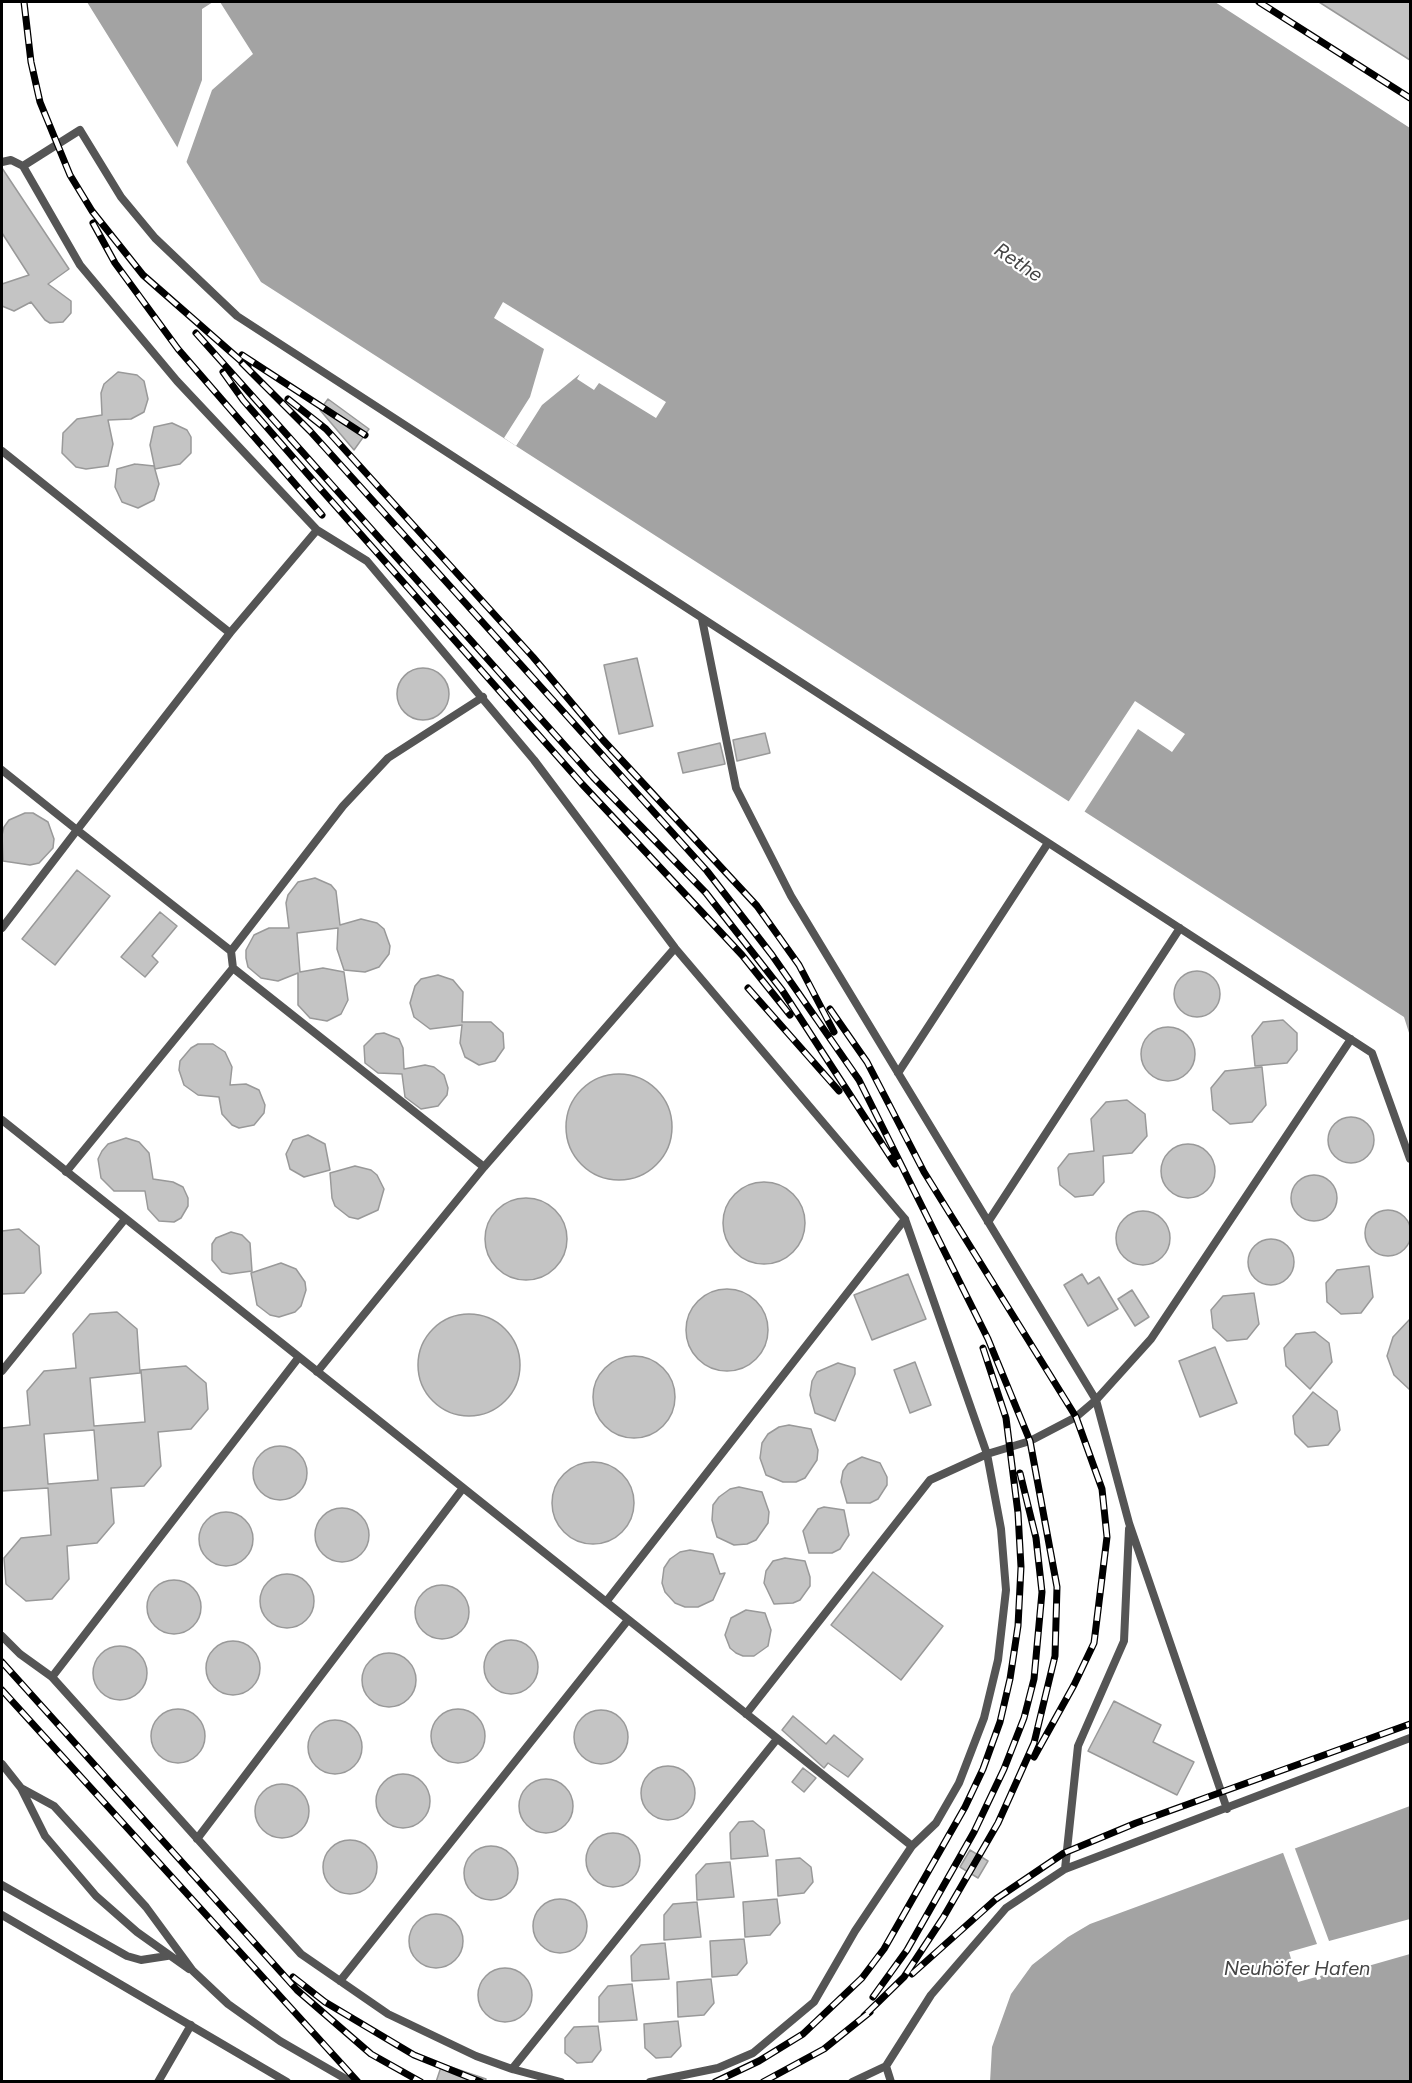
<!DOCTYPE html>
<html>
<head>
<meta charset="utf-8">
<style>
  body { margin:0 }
  #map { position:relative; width:1412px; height:2083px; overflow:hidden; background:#fff; font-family:Figtree,sans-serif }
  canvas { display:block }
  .frame { position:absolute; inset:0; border:3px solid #000; pointer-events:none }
</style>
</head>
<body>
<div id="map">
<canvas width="1412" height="2083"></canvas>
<div class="frame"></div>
</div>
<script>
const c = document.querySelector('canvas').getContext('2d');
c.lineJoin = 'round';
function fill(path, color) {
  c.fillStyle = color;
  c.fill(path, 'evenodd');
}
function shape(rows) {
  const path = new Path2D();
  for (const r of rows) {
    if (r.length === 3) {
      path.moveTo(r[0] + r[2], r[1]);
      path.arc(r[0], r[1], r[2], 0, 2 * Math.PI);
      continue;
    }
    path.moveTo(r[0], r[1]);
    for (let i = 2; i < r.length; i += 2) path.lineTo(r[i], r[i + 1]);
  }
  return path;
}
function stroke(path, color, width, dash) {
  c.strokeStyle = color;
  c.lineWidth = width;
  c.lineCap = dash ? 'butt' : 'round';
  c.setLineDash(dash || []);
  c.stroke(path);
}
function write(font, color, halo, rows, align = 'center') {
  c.font = font + ' Figtree,sans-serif';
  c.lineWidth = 4.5;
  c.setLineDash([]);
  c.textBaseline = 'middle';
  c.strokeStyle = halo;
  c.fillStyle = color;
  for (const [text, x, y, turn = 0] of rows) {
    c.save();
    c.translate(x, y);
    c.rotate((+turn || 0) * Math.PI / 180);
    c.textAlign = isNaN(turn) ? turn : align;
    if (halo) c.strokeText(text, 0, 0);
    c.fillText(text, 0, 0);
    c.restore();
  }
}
fill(shape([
  [87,2,1215,2,1410,128,1410,1036,1404,1017,261,282],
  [1410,1806,1410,2081,990,2082,992,2047,1011,1994,1032,1965,1068,1937,1090,1924]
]), '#a3a3a3');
fill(shape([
  [213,2,220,2,253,54,212,90,185,166,176,151,202,80,202,9],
  [503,302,666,402,656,418,599,383,594,390,577,379,580,374,542,405,516,446,504,438,530,397,544,349,494,318],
  [1135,701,1185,734,1172,752,1138,729,1083,814,1067,804],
  [1294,1846,1329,1941,1410,1919,1410,1954,1347,1972,1346,1969,1320,1976,1321,1979,1317,1980,1316,1977,1298,1982,1289,1952,1317,1944,1282,1850]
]), '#fff');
const building = shape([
  [1319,2,1410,2,1410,60,1319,2],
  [2,168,69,269,48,284,71,301,71,313,63,322,50,323,45,320,31,302,14,311,2,306,2,284,29,275,2,233,2,168],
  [118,372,137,375,144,381,148,399,144,412,131,419,108,420,113,444,108,466,86,469,76,467,62,453,63,433,77,419,102,415,101,393,104,384,118,372],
  [328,399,369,429,354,450,320,410,328,399],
  [172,423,187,430,191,437,191,453,180,464,155,469,150,445,154,427,172,423],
  [135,464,154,466,159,484,154,500,138,508,122,502,115,487,117,469,135,464],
  [637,658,653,726,619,734,604,665,637,658],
  [423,694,26],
  [765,733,770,753,737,761,733,740,765,733],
  [720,743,725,764,683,773,678,753,720,743],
  [25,813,33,813,48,822,54,839,53,848,39,863,30,865,3,861,2,835,4,827,9,820,25,813],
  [77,870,110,896,55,965,22,939,77,870],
  [315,878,331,885,336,891,340,925,361,919,377,923,384,929,390,946,389,954,379,967,365,972,344,970,337,949,338,928,297,933,300,972,323,968,344,972,348,1000,341,1014,327,1021,310,1018,298,1005,298,973,278,981,261,978,248,967,246,958,246,950,254,935,269,928,289,928,286,903,288,895,298,882,315,878],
  [160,912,177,926,152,956,158,962,145,977,121,957,160,912],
  [1197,994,23],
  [438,975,453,980,463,992,462,1022,491,1022,503,1033,504,1048,495,1061,479,1065,465,1057,460,1043,462,1025,430,1029,414,1017,410,1003,415,986,421,979,438,975],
  [1283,1020,1297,1033,1297,1050,1287,1063,1255,1066,1252,1036,1263,1022,1283,1020],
  [1168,1054,27],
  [384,1033,399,1039,403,1048,404,1069,425,1065,434,1067,444,1075,448,1088,447,1095,438,1106,421,1109,405,1097,402,1074,378,1073,365,1063,364,1046,376,1034,384,1033],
  [198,1044,213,1044,225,1052,232,1067,230,1085,246,1084,259,1090,265,1105,264,1113,254,1125,239,1128,232,1125,222,1114,219,1097,198,1095,184,1085,179,1070,180,1061,191,1048,198,1044],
  [1262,1067,1266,1105,1252,1122,1230,1124,1213,1110,1211,1088,1225,1071,1262,1067],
  [619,1127,53],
  [1127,1100,1145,1114,1147,1136,1132,1153,1103,1156,1104,1182,1093,1195,1075,1197,1060,1185,1058,1168,1069,1154,1094,1151,1091,1119,1106,1102,1127,1100],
  [1351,1140,23],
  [308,1135,325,1144,330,1170,304,1177,290,1169,286,1154,293,1140,308,1135],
  [126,1138,139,1142,149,1153,153,1179,173,1182,183,1187,188,1198,188,1206,181,1218,174,1222,159,1221,148,1209,145,1191,114,1191,101,1178,98,1159,102,1151,108,1144,126,1138],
  [1188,1171,27],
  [355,1166,371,1170,377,1175,384,1189,378,1210,358,1219,349,1217,335,1206,332,1198,330,1173,355,1166],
  [1314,1198,23],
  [764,1223,41],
  [526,1239,41],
  [1388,1233,23],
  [1143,1238,27],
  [19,1229,39,1246,41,1273,24,1293,2,1294,2,1231,19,1229],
  [231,1232,242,1235,250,1243,252,1271,230,1274,222,1272,212,1260,212,1244,216,1238,231,1232],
  [1271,1262,23],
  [281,1263,296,1269,305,1282,306,1290,301,1306,295,1312,279,1317,270,1315,257,1305,251,1273,281,1263],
  [1369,1266,1373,1297,1361,1313,1341,1314,1327,1302,1326,1283,1337,1270,1369,1266],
  [908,1274,926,1319,872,1340,854,1295,908,1274],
  [1082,1274,1088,1284,1099,1277,1118,1309,1088,1326,1064,1285,1082,1274],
  [727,1330,41],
  [1132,1290,1149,1317,1135,1326,1118,1299,1132,1290],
  [1254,1293,1259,1324,1247,1339,1227,1341,1213,1328,1211,1310,1223,1296,1254,1293],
  [117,1312,137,1329,140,1373,90,1378,94,1426,145,1422,141,1370,186,1366,206,1383,208,1409,191,1429,158,1432,161,1466,144,1486,111,1488,114,1523,97,1543,67,1546,69,1579,52,1599,26,1601,6,1584,4,1558,21,1538,51,1535,48,1488,2,1491,2,1428,30,1425,27,1391,44,1371,76,1368,73,1334,90,1314,117,1312],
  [94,1430,98,1480,48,1484,44,1434,94,1430],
  [469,1365,51],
  [1410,1319,1410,1390,1394,1375,1387,1356,1393,1337,1410,1319],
  [1315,1332,1329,1343,1332,1362,1310,1389,1286,1366,1284,1348,1296,1334,1315,1332],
  [1215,1347,1237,1403,1200,1417,1179,1361,1215,1347],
  [634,1397,41],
  [915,1362,931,1405,910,1413,894,1370,915,1362],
  [838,1363,855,1368,855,1374,835,1421,815,1413,810,1395,812,1381,817,1372,838,1363],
  [1313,1392,1337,1411,1340,1430,1328,1445,1308,1447,1295,1434,1293,1416,1313,1392],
  [789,1425,811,1429,818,1450,817,1460,805,1478,796,1482,783,1482,766,1475,760,1458,762,1443,768,1434,779,1427,789,1425],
  [280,1473,27],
  [862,1457,880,1463,887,1477,887,1485,878,1499,870,1503,847,1503,841,1482,843,1471,848,1464,862,1457],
  [593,1503,41],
  [739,1487,762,1492,769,1512,768,1523,756,1540,747,1544,734,1545,717,1537,712,1520,713,1505,719,1497,730,1489,739,1487],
  [824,1507,844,1510,849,1535,840,1549,832,1553,809,1553,803,1531,818,1509,824,1507],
  [342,1535,27],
  [226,1539,27],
  [690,1550,713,1554,720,1574,725,1573,713,1600,698,1607,685,1607,675,1603,665,1592,662,1583,664,1568,670,1559,680,1552,690,1550],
  [785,1558,805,1561,810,1577,810,1586,800,1600,793,1603,774,1604,764,1583,766,1571,773,1561,785,1558],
  [873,1572,943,1626,901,1680,831,1625,873,1572],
  [287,1601,27],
  [174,1607,27],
  [442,1612,27],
  [746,1610,765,1613,771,1630,768,1646,754,1656,743,1656,736,1653,730,1648,725,1635,731,1618,746,1610],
  [511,1667,27],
  [233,1668,27],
  [120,1673,27],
  [389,1680,27],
  [1114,1701,1161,1725,1153,1742,1194,1762,1177,1795,1088,1751,1114,1701],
  [458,1736,27],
  [178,1736,27],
  [601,1737,27],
  [793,1716,826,1744,834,1735,863,1759,848,1777,828,1763,824,1768,782,1730,793,1716],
  [335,1747,27],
  [668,1793,27],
  [803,1768,816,1778,804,1792,792,1782,803,1768],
  [403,1801,27],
  [546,1806,27],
  [282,1811,27],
  [753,1821,764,1830,768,1856,731,1859,730,1833,739,1822,753,1821],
  [613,1860,27],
  [350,1867,27],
  [491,1873,27],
  [970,1850,988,1861,978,1878,960,1867,970,1850],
  [800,1858,811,1867,813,1882,804,1893,778,1896,776,1860,800,1858],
  [730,1862,734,1897,697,1900,696,1875,706,1864,730,1862],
  [560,1926,27],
  [777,1899,780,1923,770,1935,745,1937,743,1902,777,1899],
  [697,1902,701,1937,664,1940,664,1915,673,1904,697,1902],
  [436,1941,27],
  [744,1939,747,1963,737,1975,712,1977,710,1941,744,1939],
  [665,1943,669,1979,632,1981,631,1956,641,1945,665,1943],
  [505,1995,27],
  [711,1979,714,2003,704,2015,678,2017,677,1982,711,1979],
  [632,1984,637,2020,599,2022,599,1997,608,1986,632,1984],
  [678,2021,681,2046,671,2057,656,2058,645,2048,644,2024,678,2021],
  [598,2026,601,2050,592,2062,577,2063,565,2053,565,2038,574,2027,598,2026],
  [442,2064,486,2079,485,2082,436,2082,442,2064]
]);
fill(building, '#c4c4c4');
stroke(building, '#999', 1.5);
stroke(shape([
  [2,162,11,160,23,166,80,130,121,197,155,238,237,316,1372,1053,1410,1159],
  [23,166,80,265,177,381,317,530,367,561,534,760,675,948,905,1219,987,1454,1001,1529,1006,1590,998,1660,984,1718,959,1783,936,1823,912,1846,855,1931,814,2002,753,2053,718,2068,650,2082],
  [2,451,230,633,317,530],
  [702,619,736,788,791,896,1096,1400,1129,1523,1227,1809],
  [2,770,77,830,230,633],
  [2,928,77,830,231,951,343,806,388,758,483,697],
  [233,968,484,1167],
  [898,1073,1048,843],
  [2,1120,912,1846],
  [66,1172,233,968,231,951],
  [988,1222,1180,928],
  [2,1371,125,1219],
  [317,1372,484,1167,675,948],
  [606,1602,905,1219],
  [2,1636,20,1654,52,1677,301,1954,388,2014,476,2056,512,2069,561,2082],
  [52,1677,299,1357],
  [746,1714,930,1480,987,1454,1030,1441,1076,1417,1096,1400,1151,1339,1351,1039],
  [2,1764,21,1788,45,1836,96,1896,137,1932,189,1969],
  [21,1788,54,1806,146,1907,193,1971,228,2004,280,2041,351,2082],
  [197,1839,463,1488],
  [1065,1869,1078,1746,1124,1641,1129,1529],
  [2,1885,127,1956,141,1960,167,1956],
  [2,1915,287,2082],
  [340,1981,628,1620],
  [886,2066,891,2082],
  [512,2069,777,1739],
  [158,2082,191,2025],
  [852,2082,886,2066,931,1995,1006,1908,1065,1869,1410,1738]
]), '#555', 8);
const rail = shape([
  [24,2,31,62,40,102,70,175,92,211,143,275,248,367],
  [1259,2,1410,98],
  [93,223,115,263,178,349,322,515],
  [196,333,593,777,706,893,782,990,895,1164],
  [242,355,365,435],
  [242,363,310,431,707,871,772,955,859,1080,988,1339,1030,1441,1057,1587,1055,1656,1034,1743,998,1823,943,1918,904,1977,864,2016],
  [223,372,243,400,318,486,582,784,742,955,790,1015],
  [288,399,326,429,533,657,603,740,757,906,799,965,834,1032],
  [748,988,839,1091],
  [830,1009,867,1062,924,1172,1076,1417,1102,1489,1107,1537,1094,1643,1074,1685,1034,1757],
  [2,1662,297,1990,371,2054,421,2082],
  [2,1690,358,2082],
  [912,1974,996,1899,1064,1853,1136,1823,1410,1724],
  [293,1977,325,2002,414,2055,481,2082],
  [873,1997,907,1950,974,1832,1004,1769,1024,1718,1034,1679,1042,1592,1036,1538,1020,1473],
  [715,2082,759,2061,803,2034,862,1978,884,1949,965,1807,983,1769,1000,1722,1010,1679,1018,1626,1021,1567,1018,1513,1006,1418,983,1348],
  [763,2082,824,2049,870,2012]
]);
stroke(rail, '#000', 7);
stroke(rail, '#fff', 4.5, [14]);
write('italic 20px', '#444', '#fff', [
  ["Rethe",1018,263,34],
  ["Neuhöfer Hafen",1297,1969]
]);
</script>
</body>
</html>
